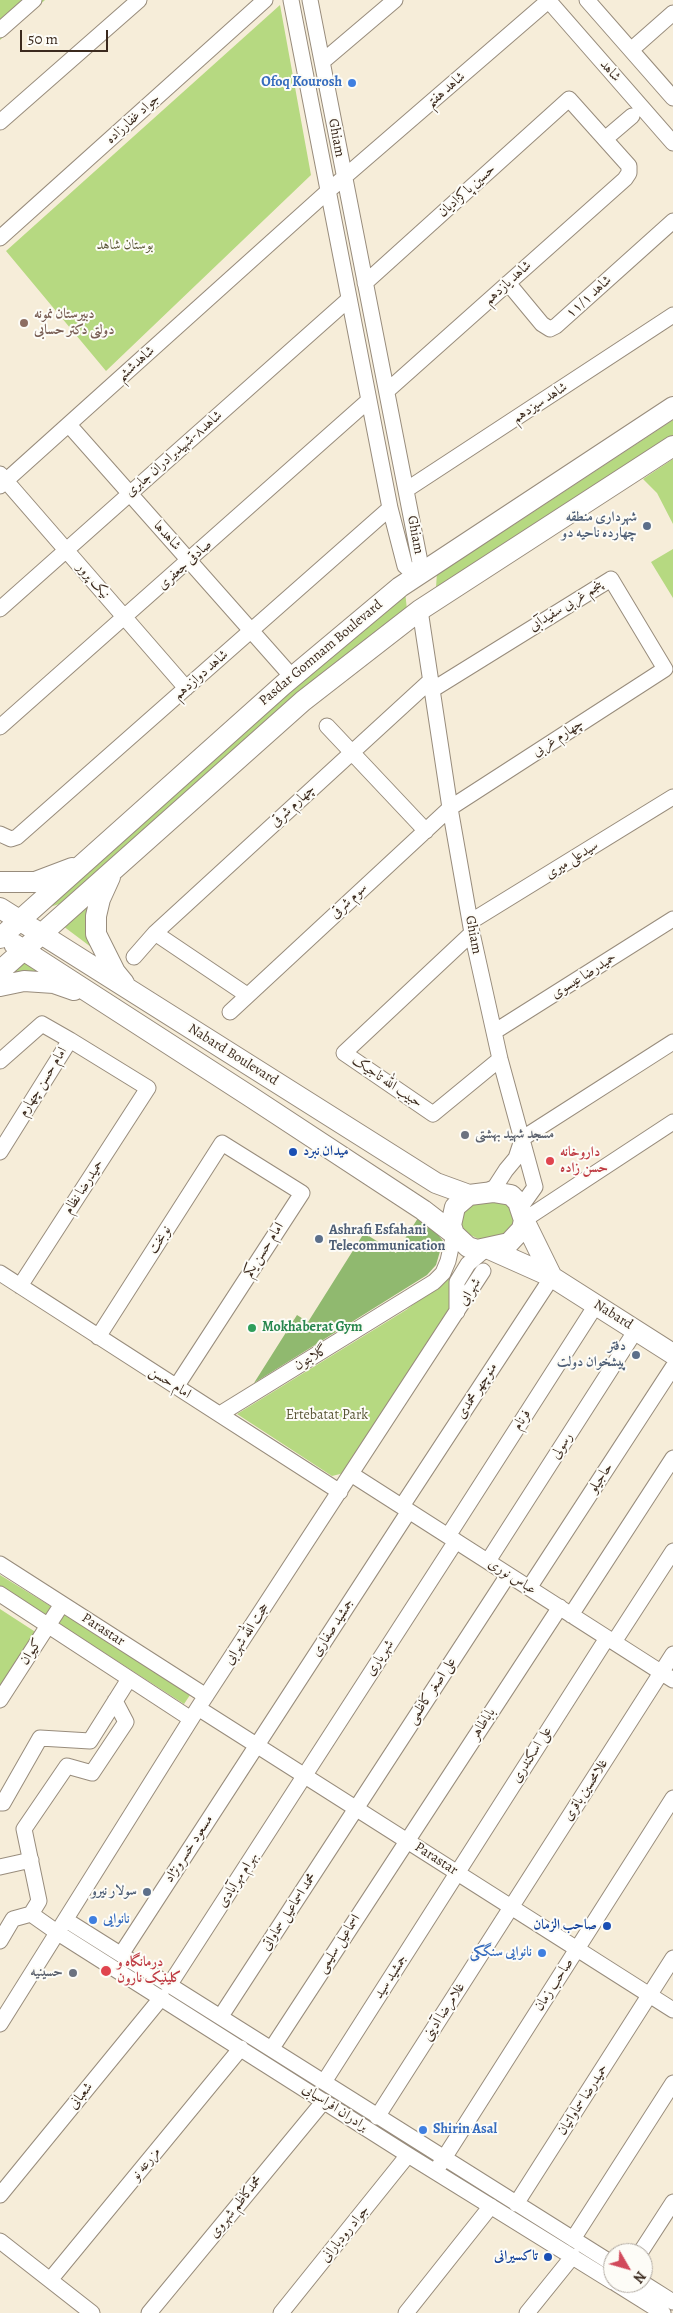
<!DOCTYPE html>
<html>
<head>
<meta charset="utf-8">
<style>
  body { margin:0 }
  #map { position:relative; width:673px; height:2313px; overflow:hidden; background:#f6edd9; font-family:Alegreya,serif }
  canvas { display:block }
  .north { position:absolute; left:603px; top:2243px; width:50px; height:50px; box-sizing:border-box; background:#fdfcf7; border:1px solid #afa8a0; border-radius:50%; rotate:128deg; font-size:14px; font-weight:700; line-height:20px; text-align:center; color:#3b2a1e }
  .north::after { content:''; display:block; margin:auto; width:18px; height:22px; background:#d1495b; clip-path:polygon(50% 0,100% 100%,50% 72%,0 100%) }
  .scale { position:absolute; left:20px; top:30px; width:88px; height:22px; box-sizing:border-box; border:2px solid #3b2a1e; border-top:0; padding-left:6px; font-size:15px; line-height:18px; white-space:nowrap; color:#3b2a1e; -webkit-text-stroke:4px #fdfcf7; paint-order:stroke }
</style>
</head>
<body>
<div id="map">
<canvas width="673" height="2313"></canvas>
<div class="north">N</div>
<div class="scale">50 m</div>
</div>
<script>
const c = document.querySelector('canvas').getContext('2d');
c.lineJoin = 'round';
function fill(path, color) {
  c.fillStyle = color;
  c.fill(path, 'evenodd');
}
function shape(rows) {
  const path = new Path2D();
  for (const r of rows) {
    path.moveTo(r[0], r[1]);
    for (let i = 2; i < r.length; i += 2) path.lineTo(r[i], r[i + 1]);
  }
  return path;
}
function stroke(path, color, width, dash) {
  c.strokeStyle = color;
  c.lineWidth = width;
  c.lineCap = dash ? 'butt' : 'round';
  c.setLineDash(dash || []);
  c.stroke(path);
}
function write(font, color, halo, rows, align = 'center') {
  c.font = font + ' Alegreya,Amiri,serif';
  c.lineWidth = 4;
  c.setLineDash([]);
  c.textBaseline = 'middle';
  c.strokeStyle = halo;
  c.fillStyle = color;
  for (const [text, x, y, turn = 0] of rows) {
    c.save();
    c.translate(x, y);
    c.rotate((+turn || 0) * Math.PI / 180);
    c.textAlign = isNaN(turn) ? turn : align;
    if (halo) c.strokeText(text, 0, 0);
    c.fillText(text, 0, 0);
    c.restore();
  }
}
fill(shape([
  [0,0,45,0,0,40],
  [280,5,311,175,106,371,6,251],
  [673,420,673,435,582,497,436,588,437,572,512,526],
  [673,459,673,524,657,493,643,479],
  [673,549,673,598,651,562],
  [405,591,407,610,62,903,50,907,47,905],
  [94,897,99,953,63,926],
  [23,957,61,980,0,978],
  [480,1201,500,1202,508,1206,513,1212,514,1220,510,1229,503,1235,481,1240,464,1232,461,1224,461,1216,471,1204],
  [451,1276,450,1301,453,1311,348,1472,332,1476,237,1414,406,1310],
  [0,1575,52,1607,45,1616,0,1587],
  [0,1609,37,1633,0,1686],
  [64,1614,190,1695,184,1704,58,1623]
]), '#b6d981');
fill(shape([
  [418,1218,435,1231,443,1241,436,1265,427,1275,254,1383,297,1315,308,1322,364,1233,396,1253]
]), '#90b96f');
const minor = shape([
  [291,0,390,508,405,566,416,576,420,562,310,0],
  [548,0,673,143],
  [587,0,673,98],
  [0,30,34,0],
  [631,50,673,13],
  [322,62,395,0],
  [0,122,139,0],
  [605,139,632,116],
  [0,238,265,0],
  [365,283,569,99,629,166,629,173,625,179,387,391],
  [508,283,542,324,550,329,556,326,673,221],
  [69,425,286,670],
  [0,474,186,688],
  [0,486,327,192,548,1],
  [406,490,673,315],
  [0,609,349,299],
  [420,610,450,808,472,933,500,1059,535,1187,520,1208],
  [327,726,426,831],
  [0,727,369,400],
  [0,834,11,839,17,837,390,508],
  [470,922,673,797],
  [155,933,247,995],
  [472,933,344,1053,433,1114,500,1059],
  [134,957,155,933,431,680],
  [230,1012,450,808,665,669,611,579,432,690],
  [494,1032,673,919],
  [0,1061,42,1024,70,1040],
  [523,1138,673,1042],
  [0,1152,70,1040,148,1088,20,1286],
  [486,1192,495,1187,506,1170,516,1158,522,1140],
  [524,1220,673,1122],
  [0,1273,340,1492],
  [457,1312,457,1282,468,1264,487,1248],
  [98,1337,222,1143,302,1193,176,1387],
  [220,1414,434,1282,443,1273,448,1261,454,1234],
  [351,1474,673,1680],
  [402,1506,552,1277],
  [448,1536,596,1305],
  [488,1561,636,1330],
  [0,1564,206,1696],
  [529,1588,673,1367],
  [0,1594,191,1719],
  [571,1615,673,1458],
  [614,1642,673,1551],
  [0,1700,62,1604],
  [198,1708,673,2010],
  [0,1803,3,1803,40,1738,90,1741,129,1679],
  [0,1867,31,1860],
  [31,1914,58,1933,408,2155,613,2282],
  [66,1920,613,2264],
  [0,1941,13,1919,31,1914,39,1901,24,1829,67,1766,92,1773,126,1722,115,1701],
  [122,1953,409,1511],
  [170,1984,456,1541],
  [221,2016,508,1575],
  [0,2024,198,1708,483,1271],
  [272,2048,560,1607],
  [324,2082,607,1638],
  [377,2117,673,1654],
  [439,2166,673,1798],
  [0,2195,162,1997],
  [516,2204,673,1958],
  [573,2239,673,2083],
  [0,2241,92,2313],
  [640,2253,673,2202],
  [50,2280,241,2048],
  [615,2283,663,2313],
  [643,2283,673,2302],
  [149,2313,324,2101],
  [281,2313,408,2155],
  [406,2313,491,2206],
  [527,2313,573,2256]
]);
const major = shape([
  [110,877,100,899,96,916,96,934,115,972,124,983],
  [0,882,35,882,72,868],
  [0,908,436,1183,469,1195],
  [0,938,283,685,400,587,673,407],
  [14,944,251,1097,423,1210,454,1234],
  [0,971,303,701,420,610,673,446],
  [0,986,24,981,54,983,74,990],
  [493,1192,511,1195,518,1202,524,1220,522,1229,509,1243,477,1250,468,1247,454,1234,451,1225,455,1207,469,1195,493,1192],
  [487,1248,552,1277,524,1220],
  [552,1277,673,1354]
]);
stroke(minor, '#988c7c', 17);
stroke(major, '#988c7c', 22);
stroke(minor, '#fff', 15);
stroke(major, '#fff', 20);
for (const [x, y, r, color] of [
  [352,83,5,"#3f7fe0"],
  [24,323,5,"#8d6e63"],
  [647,526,5,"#5c6f8a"],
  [465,1135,5,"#6b7280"],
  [293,1152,5,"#1a4fb4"],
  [550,1161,5,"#e0444e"],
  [319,1239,5,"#5c6f8a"],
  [252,1328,5,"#2e9e5b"],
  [636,1355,5,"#5c6f8a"],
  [147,1892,5,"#5c6f8a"],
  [93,1920,5,"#3f7fe0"],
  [607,1926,5,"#1a4fb4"],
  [542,1953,5,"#3f7fe0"],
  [106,1971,6,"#e0444e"],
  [73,1973,5,"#6b7280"],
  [423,2130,5,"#3f7fe0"],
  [548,2257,5,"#1a4fb4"]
]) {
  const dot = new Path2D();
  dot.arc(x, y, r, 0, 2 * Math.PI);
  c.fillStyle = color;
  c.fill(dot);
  stroke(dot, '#fdfcf7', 2);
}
write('14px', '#3b2a1e', '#fdfcf7', [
  ["شاهد",610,71,49],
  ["شاهد هفتم",446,90,-41],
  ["جواد غفارزاده",133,119,-42],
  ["Ghiam",336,138,79],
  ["حسین پاکزادیان",467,191,-42],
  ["شاهد یازدهم",508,283,-42],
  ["شاهد ۱۱/۱",589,297,-42],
  ["شاهدششم",136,364,-42],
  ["شاهد سیزدهم",540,403,-33],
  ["شاهد۸-شهیدبرادران جابری",174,454,-41],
  ["Ghiam",415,535,79],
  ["شاهدها",167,536,48],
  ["صادقی جعفری",185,565,-42],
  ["نیک پرور",93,581,49],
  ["پنجم غربی سفیدآبی",566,606,-32],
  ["Pasdar Gomnam Boulevard",321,653,-40],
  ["شاهد دوازدهم",201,675,-41],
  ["چهارم غربی",558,738,-33],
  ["چهارم شرقی",293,806,-43],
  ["سیدعلی میری",572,860,-32],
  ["سوم شرقی",349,901,-43],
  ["Ghiam",473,935,79],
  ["حمیدرضا عیسوی",584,976,-32],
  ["Nabard Boulevard",233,1055,32],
  ["امام حسن چهارم",43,1082,-58],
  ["حبیب الله تاجیک",387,1082,34],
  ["حمیدرضا نظام",84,1187,-57],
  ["نوبخت",160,1240,-57],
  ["امام حسن یکم",264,1250,-57],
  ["شهرابی",470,1292,-57],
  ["Nabard",613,1315,32],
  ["گلابتون",311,1358,-31],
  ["امام حسن",170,1383,33],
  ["منوچهر محمدی",477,1391,-57],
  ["فرنام",522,1420,-57],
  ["رسولى",562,1446,-57],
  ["حاجیلو",601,1478,-57],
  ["عباس نوری",512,1577,33],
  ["جمشید صفاری",333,1628,-57],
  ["Parastar",103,1630,33],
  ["حجت الله شهرابی",247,1634,-57],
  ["کیوان",31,1652,-57],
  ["شهریاری",380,1658,-57],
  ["علی اصغر کاظمی",432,1691,-57],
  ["باباطاهر",483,1724,-57],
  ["علی اسکندری",532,1755,-58],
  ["غلامحسین باقری",586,1790,-57],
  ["مسعود خسرونژاد",189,1849,-57],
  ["Parastar",436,1859,33],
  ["بهرام مهرآبادی",238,1880,-57],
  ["محمد اسماعیل سماواتی",289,1912,-57],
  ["اسماعیل سلیمی",339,1944,-57],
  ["جمشید سید",391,1977,-57],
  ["صاحب زمان",554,1985,-57],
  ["غلامرضا آدینی",444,2012,-57],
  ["شعبانی",81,2096,-51],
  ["حمیدرضا سماواتیان",583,2100,-57],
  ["برادران افراسیابی",335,2108,33],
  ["مزرعه نو",146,2164,-51],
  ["محمدکاظم شهروی",236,2207,-51],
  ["جواد رودبارانی",345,2234,-51]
]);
write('bold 14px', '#366cbe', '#fdfcf7', [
  ["Ofoq Kourosh",342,83],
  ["نانوایی",103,1920,"left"],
  ["نانوایی سنگکی",532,1953],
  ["Shirin Asal",433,2130,"left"]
], 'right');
write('14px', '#5a5637', '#fdfcf7', [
  ["بوستان شاهد",125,246],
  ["Ertebatat Park",327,1416]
]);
write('bold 14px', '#785e54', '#fdfcf7', [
  ["دبیرستان نمونه",34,315],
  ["دولتی دکتر حسابی",34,331]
], 'left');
write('bold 14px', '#4e5e75', '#fdfcf7', [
  ["شهرداری منطقه",637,518],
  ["چهارده ناحیه دو",637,534],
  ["Ashrafi Esfahani",329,1231,"left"],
  ["Telecommunication",329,1247,"left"],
  ["دفتر",626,1347],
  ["پیشخوان دولت",626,1363],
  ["سولار نیرو",137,1892]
], 'right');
write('bold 14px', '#5b616d', '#fdfcf7', [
  ["مسجد شهید بهشتی",475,1135],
  ["حسینیه",63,1973,"right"]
], 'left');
write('bold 14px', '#164399', '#fdfcf7', [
  ["میدان نبرد",303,1152,"left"],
  ["صاحب الزمان",597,1926],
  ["تاکسیرانی",538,2257]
], 'right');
write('bold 14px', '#be3a42', '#fdfcf7', [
  ["داروخانه",560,1153],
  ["حسن زاده",560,1169],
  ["درمانگاه و",117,1963],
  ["کلینیک نارون",117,1979]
], 'left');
write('bold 14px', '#27864d', '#fdfcf7', [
  ["Mokhaberat Gym",262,1328]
], 'left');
</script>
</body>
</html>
